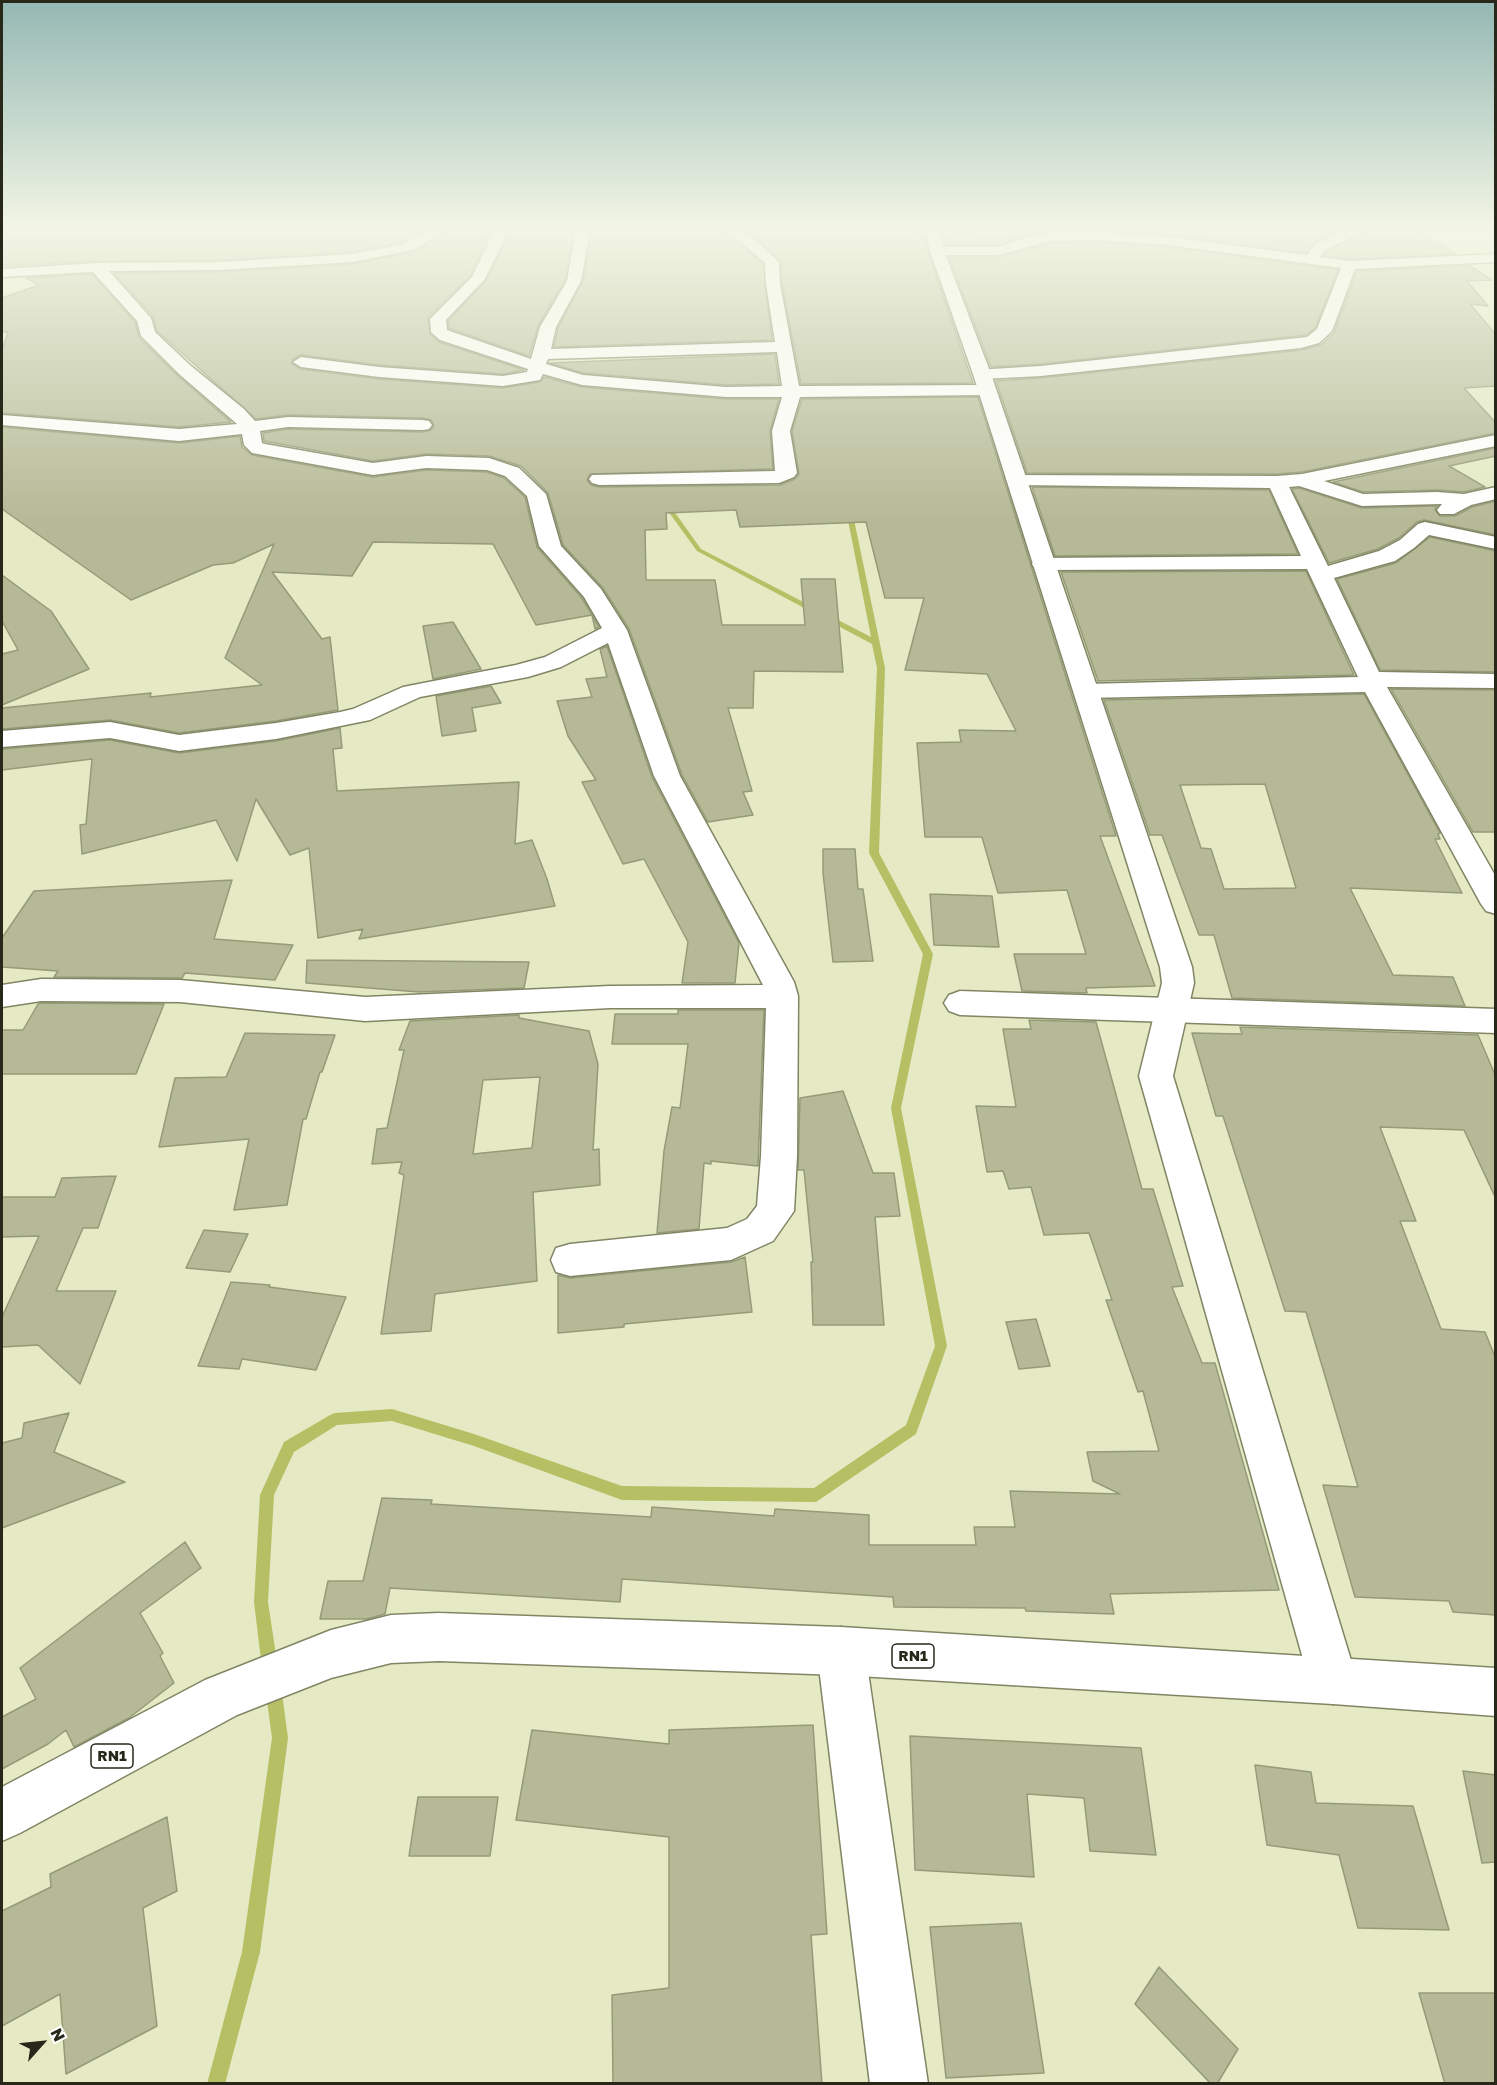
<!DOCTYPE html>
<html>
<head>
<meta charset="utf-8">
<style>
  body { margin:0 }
  #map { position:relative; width:1497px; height:2085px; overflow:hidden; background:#e5eac5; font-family:"Golos Text",sans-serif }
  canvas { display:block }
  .frame { position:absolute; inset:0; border:3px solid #27281a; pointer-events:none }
  .north { position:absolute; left:12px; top:2013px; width:60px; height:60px; -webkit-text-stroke:4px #fff; paint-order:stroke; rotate:63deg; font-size:16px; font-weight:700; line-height:24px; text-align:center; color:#27281a }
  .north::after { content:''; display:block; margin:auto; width:21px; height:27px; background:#27281a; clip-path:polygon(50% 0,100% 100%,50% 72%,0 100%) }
</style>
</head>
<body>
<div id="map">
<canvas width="1497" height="2085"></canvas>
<div class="frame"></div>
<div class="north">N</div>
</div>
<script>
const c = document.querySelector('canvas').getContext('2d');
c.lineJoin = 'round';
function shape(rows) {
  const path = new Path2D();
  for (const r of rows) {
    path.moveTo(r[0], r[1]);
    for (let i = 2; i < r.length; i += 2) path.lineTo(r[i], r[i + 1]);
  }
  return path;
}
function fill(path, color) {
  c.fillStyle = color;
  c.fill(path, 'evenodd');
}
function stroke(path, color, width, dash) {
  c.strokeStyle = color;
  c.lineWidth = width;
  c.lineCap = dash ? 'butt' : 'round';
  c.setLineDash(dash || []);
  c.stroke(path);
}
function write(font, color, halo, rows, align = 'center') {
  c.font = font + ' "Golos Text",sans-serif';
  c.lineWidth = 4.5;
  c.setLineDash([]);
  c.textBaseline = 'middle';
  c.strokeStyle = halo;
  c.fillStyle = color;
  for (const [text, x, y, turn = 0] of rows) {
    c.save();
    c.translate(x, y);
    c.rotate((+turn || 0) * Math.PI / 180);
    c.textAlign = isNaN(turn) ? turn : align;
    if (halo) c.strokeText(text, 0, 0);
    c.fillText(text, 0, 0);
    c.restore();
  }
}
fill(shape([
  [482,357,518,365,515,401,510,400,513,367,480,360,482,357],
  [662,469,665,471,671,507,701,549,871,637,846,510,849,508,852,510,885,668,879,853,933,954,901,1108,947,1346,916,1434,816,1502,622,1500,474,1446,392,1421,337,1425,294,1452,274,1495,268,1602,278,1668,275,1673,270,1676,265,1673,262,1668,254,1602,260,1495,284,1442,330,1415,335,1413,392,1409,474,1434,622,1486,814,1488,906,1425,935,1346,891,1108,923,954,869,853,877,668,872,644,697,551,665,507,659,471,662,469],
  [273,1678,278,1681,281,1686,288,1738,260,1952,225,2084,207,2084,242,1952,272,1738,265,1686,268,1681,273,1678]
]), '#b6bf63');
const building = shape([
  [26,229,424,229,403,242,353,252,220,260,97,261,6,266,2,264,2,232,26,229],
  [449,229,492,229,470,276,428,317,430,334,439,342,524,370,503,374,379,365,301,355,292,360,292,364,301,369,379,379,503,388,540,382,544,377,582,387,726,399,779,399,770,431,773,469,590,474,587,480,591,485,599,487,780,485,795,479,799,474,792,431,802,399,978,397,1116,836,1100,836,1155,986,1086,988,1087,993,1022,991,1014,954,1086,954,1067,890,998,893,982,837,925,837,917,743,961,742,959,730,1016,731,987,674,905,670,924,598,885,598,866,522,740,527,736,510,666,513,667,529,645,530,646,580,715,580,722,625,805,625,801,579,835,579,843,672,754,671,753,708,728,708,752,791,743,792,753,815,708,822,682,775,629,629,603,588,563,545,548,493,521,466,489,456,426,454,373,461,264,441,263,433,288,429,423,432,431,430,434,425,431,420,423,418,288,415,256,419,157,331,153,316,114,273,220,272,353,264,413,252,449,229],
  [511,229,574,229,565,280,538,326,529,356,449,328,448,321,487,280,511,229],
  [592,229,716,229,741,245,763,264,772,340,554,347,558,328,583,281,592,229],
  [742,229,918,229,918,232,923,232,928,252,973,383,801,384,782,284,781,262,754,235,742,229],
  [1006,229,1343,229,1314,242,1306,253,1168,235,1096,230,1050,231,1026,235,998,245,945,245,942,232,1006,231,1006,229],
  [1372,229,1417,229,1456,254,1350,259,1324,255,1326,252,1372,229],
  [1096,242,1168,247,1338,270,1315,328,1306,335,1041,364,991,367,949,257,999,257,1050,243,1096,242],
  [1470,266,1492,280,1467,281,1488,306,1470,304,1496,335,1496,386,1464,388,1496,423,1496,433,1302,472,1277,474,1027,473,996,381,1041,378,1302,350,1321,345,1334,333,1357,271,1470,266],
  [92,274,135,322,139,338,178,376,231,422,179,427,2,413,2,350,8,332,2,332,2,298,39,285,26,278,92,274],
  [775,354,779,384,726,385,583,373,549,363,775,354],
  [2,427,179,443,240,436,242,447,252,455,373,477,426,470,487,472,504,478,525,497,537,547,582,598,599,627,595,629,592,615,536,625,493,544,373,542,352,576,272,572,322,639,330,637,338,710,276,721,179,733,110,720,2,729,2,708,151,693,150,697,262,685,225,658,274,544,233,563,213,565,131,600,2,509,2,427],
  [1496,448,1496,456,1449,466,1485,487,1464,492,1437,490,1363,492,1333,482,1496,448],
  [1032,487,1269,490,1298,554,1055,556,1032,487],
  [1299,488,1362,508,1437,506,1435,510,1440,516,1455,516,1472,507,1496,501,1496,535,1424,520,1417,522,1399,538,1378,549,1329,563,1292,489,1299,488],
  [1430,537,1496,551,1496,672,1380,670,1337,579,1396,563,1430,537],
  [1306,571,1354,675,1098,681,1061,572,1306,571],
  [2,575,51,611,89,669,2,705,2,654,18,650,2,621,2,575],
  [453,622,481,669,433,679,423,626,453,622],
  [607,646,652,777,739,943,735,983,682,983,688,942,644,859,623,864,582,782,596,780,568,736,557,701,592,697,586,679,607,677,600,649,607,646],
  [491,686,501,703,472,708,476,731,442,736,436,696,491,686],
  [1391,689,1496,690,1496,832,1473,832,1391,689],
  [1364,694,1440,833,1438,834,1440,839,1435,839,1462,893,1350,888,1393,975,1453,977,1465,1006,1232,998,1214,935,1199,935,1162,835,1150,835,1104,700,1364,694],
  [1265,784,1296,888,1224,889,1211,849,1201,848,1180,785,1265,784],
  [340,728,342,748,333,749,337,791,519,782,515,844,532,840,547,879,555,906,359,939,363,929,318,938,309,848,290,855,256,799,237,861,216,820,82,854,80,825,86,824,92,759,2,770,2,749,110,740,179,753,276,741,340,728],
  [823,849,855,849,858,889,863,889,873,961,833,962,823,873,823,849],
  [232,880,214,939,293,945,275,980,185,973,182,978,54,977,58,971,2,967,2,938,34,891,232,880],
  [930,894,992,896,999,947,934,945,930,894],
  [307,960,529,962,524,988,419,992,306,983,307,960],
  [38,1004,41,1003,164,1004,136,1074,2,1074,2,1030,23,1030,38,1004],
  [678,1010,764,1010,758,1166,711,1161,711,1164,704,1163,699,1229,657,1233,664,1151,672,1107,680,1108,688,1044,612,1044,615,1014,678,1014,678,1010],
  [519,1015,519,1018,589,1031,598,1064,593,1150,599,1149,600,1185,533,1192,537,1281,435,1294,431,1331,381,1334,404,1175,399,1173,402,1162,372,1164,377,1129,387,1128,404,1050,399,1050,410,1021,519,1015],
  [540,1077,532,1148,473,1154,483,1080,540,1077],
  [1029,1020,1096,1022,1142,1189,1153,1189,1183,1286,1172,1287,1202,1363,1215,1363,1279,1590,1110,1594,1114,1614,1026,1611,1025,1608,894,1607,893,1597,622,1579,620,1602,390,1588,385,1614,367,1619,320,1619,328,1581,363,1581,382,1498,432,1500,431,1504,651,1517,652,1507,774,1516,775,1509,869,1515,869,1545,976,1545,974,1527,1015,1527,1010,1491,1120,1494,1093,1481,1087,1452,1159,1451,1143,1391,1138,1392,1106,1300,1112,1300,1089,1233,1044,1235,1031,1187,1009,1189,1003,1171,987,1172,976,1106,1016,1107,1003,1029,1031,1029,1029,1020],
  [1240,1027,1478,1035,1496,1077,1496,1199,1464,1130,1380,1127,1416,1221,1400,1221,1441,1329,1485,1332,1496,1359,1496,1615,1453,1612,1449,1601,1355,1597,1323,1485,1358,1487,1306,1312,1285,1311,1223,1116,1216,1116,1192,1033,1242,1034,1240,1027],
  [245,1033,335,1035,322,1072,320,1072,306,1119,303,1119,287,1205,234,1210,249,1139,159,1147,175,1078,226,1077,245,1033],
  [843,1091,873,1173,894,1173,900,1216,875,1217,884,1325,813,1325,811,1262,813,1262,804,1170,798,1170,800,1098,843,1091],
  [116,1176,98,1228,83,1228,56,1291,116,1291,80,1384,38,1345,2,1347,2,1317,39,1236,2,1237,2,1197,55,1197,62,1178,116,1176],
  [204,1230,248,1234,230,1272,186,1268,204,1230],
  [745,1257,752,1312,624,1324,624,1327,558,1333,558,1275,570,1278,731,1262,745,1257],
  [231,1282,270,1285,269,1287,346,1297,316,1370,242,1359,239,1369,198,1366,231,1282],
  [1036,1319,1050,1366,1019,1369,1006,1322,1036,1319],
  [69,1413,54,1452,125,1482,2,1528,2,1443,22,1438,24,1423,69,1413],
  [185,1542,201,1568,140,1613,163,1653,160,1656,174,1683,129,1718,74,1747,66,1730,48,1744,2,1769,2,1717,36,1699,20,1668,185,1542],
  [813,1725,827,1934,811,1935,822,2084,613,2084,612,1995,669,1988,669,1837,516,1820,532,1730,669,1744,669,1730,813,1725],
  [910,1736,1141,1748,1156,1855,1090,1851,1084,1798,1027,1794,1034,1877,915,1870,910,1736],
  [1255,1765,1311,1772,1316,1803,1413,1806,1449,1930,1358,1928,1339,1855,1267,1845,1255,1765],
  [1463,1771,1496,1775,1496,1862,1482,1863,1463,1771],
  [418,1797,498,1797,490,1856,409,1856,418,1797],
  [167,1817,177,1891,143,1908,157,2026,66,2074,60,1994,2,2026,2,1911,51,1887,50,1874,167,1817],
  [1021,1923,1044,2073,946,2078,930,1927,1021,1923],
  [1159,1967,1238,2049,1217,2084,1211,2084,1135,2004,1159,1967],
  [1419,1993,1496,1993,1496,2084,1445,2084,1419,1993]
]);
fill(building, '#b5b996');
stroke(building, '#959a78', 1.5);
const street = shape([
  [429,229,447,229,413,250,353,262,220,270,109,271,151,318,155,332,191,366,244,409,255,421,288,417,423,420,429,421,432,425,429,429,423,430,288,427,260,431,262,443,265,444,373,463,426,456,489,458,519,468,546,494,561,546,601,589,627,630,680,776,794,982,798,996,797,1156,794,1211,773,1241,731,1260,570,1276,556,1272,551,1260,556,1248,570,1244,727,1228,747,1219,757,1206,761,1156,766,1008,610,1008,365,1021,180,1002,41,1001,2,1007,2,985,41,979,180,980,365,997,610,986,763,985,654,776,608,643,561,667,528,677,420,697,370,720,276,739,179,751,110,738,2,747,2,731,110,722,179,735,276,723,340,712,353,709,403,687,516,665,545,657,602,628,584,597,539,546,527,496,505,476,487,470,426,468,373,475,252,453,244,445,242,434,179,441,2,425,2,415,179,429,237,424,179,374,141,336,137,321,93,272,2,277,2,269,97,263,220,262,353,254,404,244,429,229],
  [495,229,509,229,485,279,446,320,447,330,531,359,540,327,567,281,576,229,590,229,581,281,556,327,551,349,775,342,766,284,765,263,742,243,718,229,736,229,752,237,779,262,780,284,799,386,986,385,992,386,995,390,992,394,986,395,800,397,790,431,797,473,794,477,779,483,599,485,592,483,589,479,592,475,775,471,772,431,782,397,726,397,582,385,543,374,540,380,503,386,379,377,301,367,293,362,301,357,379,367,503,376,527,372,528,369,440,340,431,332,430,319,472,277,495,229],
  [777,352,782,386,726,387,583,375,546,364,548,359,777,352],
  [1350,229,1370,229,1325,250,1320,257,1350,261,1496,254,1496,262,1355,269,1332,331,1319,343,1301,348,1041,376,982,379,976,378,973,374,976,370,1041,366,1307,337,1317,329,1341,268,1168,245,1096,240,1050,241,999,255,937,255,930,251,937,247,998,247,1027,237,1050,233,1096,232,1168,237,1307,255,1315,244,1350,229],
  [1496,435,1496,446,1324,481,1363,494,1437,492,1464,494,1496,487,1496,499,1471,505,1454,514,1440,514,1437,510,1442,504,1362,506,1299,486,1289,487,1328,566,1379,551,1400,540,1418,524,1425,522,1496,537,1496,549,1429,535,1414,548,1395,561,1334,578,1379,672,1496,674,1496,688,1387,687,1496,877,1496,914,1486,911,1481,904,1365,692,1086,698,1077,696,1074,691,1077,686,1086,684,1358,677,1307,569,1043,570,1035,569,1032,564,1035,559,1043,558,1301,556,1270,488,1016,485,1009,483,1006,479,1009,475,1277,476,1302,474,1496,435],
  [960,991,1496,1009,1496,1033,960,1015,949,1011,944,1003,949,995,960,991],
  [841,1627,858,1634,865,1651,928,2084,870,2084,817,1651,824,1634,841,1627]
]);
const secondary = shape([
  [925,229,939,229,944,251,991,374,1192,967,1194,983,1173,1076,1357,1680,1350,1697,1333,1704,1316,1697,1309,1680,1139,1076,1162,983,1160,967,973,374,930,251,925,229]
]);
const highway = shape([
  [439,1613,841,1627,1496,1668,1496,1716,1333,1704,841,1675,439,1661,391,1663,331,1678,237,1715,20,1833,2,1841,2,1787,205,1680,331,1630,391,1615,439,1613]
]);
stroke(street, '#818564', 3);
stroke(secondary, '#818564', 3);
stroke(highway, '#818564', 3);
fill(street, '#fff');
fill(secondary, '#fff');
fill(highway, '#fff');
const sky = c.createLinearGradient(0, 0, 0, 521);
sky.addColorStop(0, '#94b8b3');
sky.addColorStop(0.44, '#f3f6e5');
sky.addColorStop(1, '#f3f6e500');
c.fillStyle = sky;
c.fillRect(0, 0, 1497, 521);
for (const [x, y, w] of [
  [913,1656,42],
  [112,1756,42]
]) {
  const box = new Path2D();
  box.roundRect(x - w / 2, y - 12, w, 24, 4.5);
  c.fillStyle = '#fff';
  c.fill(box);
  stroke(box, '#27281a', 1.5);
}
write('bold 15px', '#27281a', null, [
  ["RN1",913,1656],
  ["RN1",112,1756]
]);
</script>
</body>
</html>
